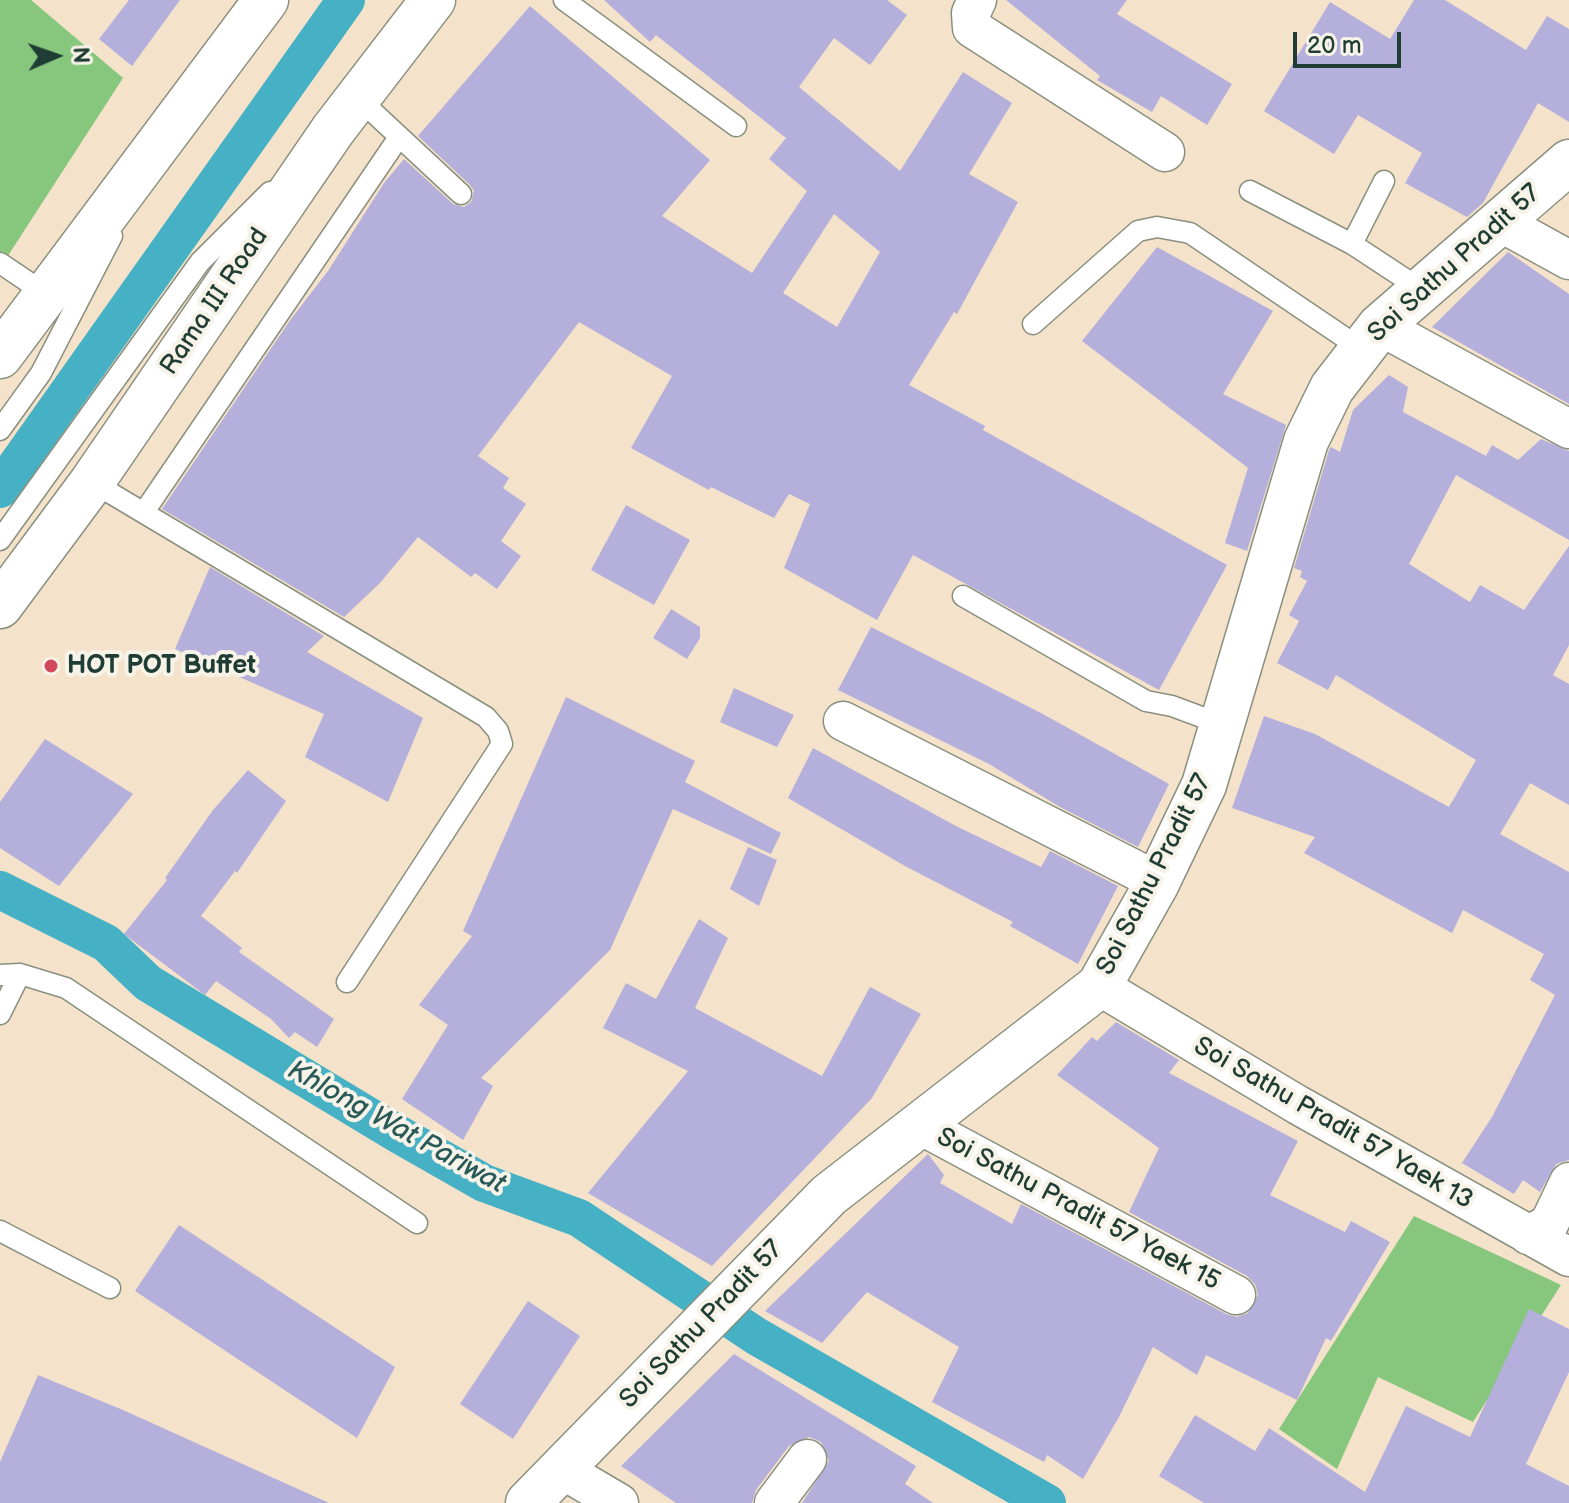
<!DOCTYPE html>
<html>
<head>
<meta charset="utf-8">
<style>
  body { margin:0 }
  #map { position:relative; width:1569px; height:1503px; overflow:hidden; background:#f4e3ca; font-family:"Balsamiq Sans",sans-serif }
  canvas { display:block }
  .north { position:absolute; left:16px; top:16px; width:80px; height:80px; -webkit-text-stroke:6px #f7f3e8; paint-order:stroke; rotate:88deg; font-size:22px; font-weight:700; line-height:32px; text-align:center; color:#1f3d34 }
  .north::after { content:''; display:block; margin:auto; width:28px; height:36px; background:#1f3d34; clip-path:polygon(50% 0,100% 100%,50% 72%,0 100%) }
  .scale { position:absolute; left:1293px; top:32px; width:108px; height:36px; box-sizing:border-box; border:4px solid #1f3d34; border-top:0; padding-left:10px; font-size:24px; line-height:28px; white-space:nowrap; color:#1f3d34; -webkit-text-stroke:6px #f7f3e8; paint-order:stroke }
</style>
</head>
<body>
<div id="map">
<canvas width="1569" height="1503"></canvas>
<div class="north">N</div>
<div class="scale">20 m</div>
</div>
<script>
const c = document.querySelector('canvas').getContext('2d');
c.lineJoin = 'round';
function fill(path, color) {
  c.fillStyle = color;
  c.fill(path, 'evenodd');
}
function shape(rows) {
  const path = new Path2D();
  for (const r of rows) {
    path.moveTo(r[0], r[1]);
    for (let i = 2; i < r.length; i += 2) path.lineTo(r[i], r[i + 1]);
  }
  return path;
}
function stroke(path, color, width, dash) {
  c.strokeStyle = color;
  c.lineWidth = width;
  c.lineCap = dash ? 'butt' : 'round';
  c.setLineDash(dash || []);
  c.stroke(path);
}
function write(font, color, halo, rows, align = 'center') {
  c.font = font + ' "Balsamiq Sans",sans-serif';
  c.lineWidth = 8;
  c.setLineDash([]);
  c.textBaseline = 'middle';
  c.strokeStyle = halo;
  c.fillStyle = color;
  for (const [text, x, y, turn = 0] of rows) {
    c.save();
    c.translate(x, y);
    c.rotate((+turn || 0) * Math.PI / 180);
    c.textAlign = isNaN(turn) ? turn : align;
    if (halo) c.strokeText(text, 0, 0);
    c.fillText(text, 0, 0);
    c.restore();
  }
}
fill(shape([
  [0,0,31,0,123,78,0,268],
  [1414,1216,1561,1285,1473,1422,1378,1377,1337,1469,1279,1429]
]), '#87c67d');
stroke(shape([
  [0,489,346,0],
  [0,890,106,943,148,983,398,1134,484,1183,579,1218,756,1336,1047,1503]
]), '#46b1c5', 38);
fill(shape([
  [129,0,180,0,132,66,99,39],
  [604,0,887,0,907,15,870,65,834,38,799,87,900,171,963,72,1012,103,969,174,1018,202,957,314,954,312,909,385,985,426,983,430,1227,565,1159,690,913,555,877,620,784,568,810,504,789,494,774,518,711,487,709,490,631,448,672,376,579,322,478,456,509,478,503,488,526,504,501,541,521,556,497,589,475,573,471,577,418,537,380,583,344,617,162,509,291,319,328,271,384,183,404,159,453,204,464,207,471,202,474,191,470,185,418,136,530,6,710,160,662,216,752,273,807,191,769,159,786,138,656,35,650,42],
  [834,214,880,252,837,327,783,293],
  [1006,0,1127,0,1117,14,1232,84,1207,125,1161,96,1152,112,1097,80,1100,76],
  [1414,0,1445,0,1526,50,1547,16,1569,29,1569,122,1538,103,1483,203,1467,217,1405,183,1422,153,1358,115,1334,154,1264,111,1330,2,1390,39],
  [1157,247,1273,311,1223,394,1286,425,1247,551,1225,543,1248,468,1082,341],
  [1508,252,1569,294,1569,404,1432,327],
  [1389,375,1408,387,1403,412,1486,456,1492,445,1518,460,1541,439,1569,451,1569,540,1456,475,1409,564,1470,602,1480,585,1524,610,1569,546,1569,645,1553,675,1569,684,1569,805,1530,783,1500,834,1569,872,1569,1160,1556,1164,1540,1192,1523,1180,1514,1194,1462,1163,1492,1117,1555,995,1530,980,1544,954,1463,910,1452,933,1304,853,1315,837,1232,808,1264,716,1315,734,1449,807,1476,760,1336,675,1328,690,1277,663,1299,621,1289,615,1307,581,1300,577,1302,571,1294,568,1329,450,1331,447,1340,452,1353,410],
  [626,505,690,540,654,605,591,570],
  [210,567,324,636,307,652,423,718,388,802,305,757,324,714,175,649],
  [671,609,700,627,700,638,687,659,653,638],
  [871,627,1041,713,1169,784,1138,847,1060,807,989,764,838,690],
  [734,688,794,715,777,747,720,722],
  [566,697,695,761,685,782,781,833,771,854,673,809,610,950,481,1078,493,1086,463,1140,402,1099,448,1025,419,1005,472,936,463,931],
  [45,739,133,794,59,886,0,848,0,802],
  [813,748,956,826,1041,867,1050,851,1118,886,1078,964,1010,926,1013,922,905,866,788,798],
  [248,770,286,801,237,873,235,871,201,916,242,948,239,952,334,1019,317,1047,295,1032,289,1038,271,1019,216,981,205,995,124,934,167,880,165,878,213,810],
  [748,847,777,860,759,906,730,889],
  [699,919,728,938,695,1008,822,1076,870,987,921,1014,872,1098,712,1266,588,1193,688,1071,603,1028,626,983,656,999],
  [1116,1022,1179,1060,1169,1073,1298,1141,1270,1195,1345,1232,1351,1221,1390,1242,1331,1341,1326,1338,1297,1400,1206,1355,1197,1375,1153,1347,1119,1417,1083,1479,1047,1455,1044,1462,932,1402,959,1347,867,1292,822,1343,765,1311,928,1154,944,1175,940,1183,1012,1224,1021,1204,1226,1314,1237,1317,1248,1313,1258,1295,1255,1284,1247,1276,1129,1212,1159,1148,1057,1075,1092,1037,1097,1041],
  [179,1225,395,1367,357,1438,135,1291],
  [528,1301,580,1336,513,1439,460,1404],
  [1529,1309,1569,1329,1569,1372,1526,1464,1569,1486,1569,1503,1204,1503,1159,1476,1195,1415,1255,1451,1269,1428,1365,1492,1406,1406,1470,1437],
  [734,1354,916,1466,905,1484,933,1503,802,1503,829,1461,821,1442,809,1437,789,1446,756,1490,752,1503,676,1503,621,1466],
  [38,1375,123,1410,329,1503,0,1503,0,1462]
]), '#b4afdb');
const service = shape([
  [564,0,736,126],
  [359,99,461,194],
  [1384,181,1352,244,1422,290],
  [1250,191,1352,244],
  [0,263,46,294],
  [1033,324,1138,231,1157,227,1190,233,1360,348],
  [0,430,41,373,112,236],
  [92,482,486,717,498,731,502,744,347,982],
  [144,512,399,137],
  [0,540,200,262,270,192],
  [963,596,1146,701,1172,706,1223,725],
  [0,975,20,974,66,988,417,1223],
  [0,1014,20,974],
  [0,1231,110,1288]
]);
const minor = shape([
  [977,0,971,13,972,28,1165,152],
  [1500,222,1569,260],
  [1380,326,1569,429],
  [843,721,1157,881],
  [1099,986,1298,1105,1569,1257],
  [920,1125,1236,1295],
  [1528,1235,1549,1224,1569,1182],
  [563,1470,619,1503],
  [774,1503,807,1459]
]);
const tertiary = shape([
  [528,1503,829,1195,1099,986,1156,885,1204,785,1306,441,1332,388,1380,326,1569,162]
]);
const primary = shape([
  [0,356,266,0],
  [0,606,92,482,333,130,433,0]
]);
stroke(service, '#8a907f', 23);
stroke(minor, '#8a907f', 41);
stroke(tertiary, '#8a907f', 47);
stroke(primary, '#8a907f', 47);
stroke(service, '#fff', 20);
stroke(minor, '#fff', 38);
stroke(tertiary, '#fff', 44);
stroke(primary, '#fff', 44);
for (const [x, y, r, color] of [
  [51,666,8,"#d1495b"]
]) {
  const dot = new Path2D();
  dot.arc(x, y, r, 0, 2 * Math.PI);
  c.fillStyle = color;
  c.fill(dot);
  stroke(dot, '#f7f3e8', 3);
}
write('26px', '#1f3d34', '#f7f3e8', [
  ["Soi Sathu Pradit 57",1455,264,-42],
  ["Rama III Road",215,302,-56],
  ["Soi Sathu Pradit 57",1155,875,-63],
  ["Soi Sathu Pradit 57 Yaek 13",1333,1124,30],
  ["Soi Sathu Pradit 57 Yaek 15",1078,1210,28],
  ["Soi Sathu Pradit 57",702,1325,-46]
]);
write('bold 26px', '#1f3d34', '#f7f3e8', [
  ["HOT POT Buffet",67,666]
], 'left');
write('italic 28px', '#295a58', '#f7f3e8', [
  ["Khlong Wat Pariwat",396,1128,29]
]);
</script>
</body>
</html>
